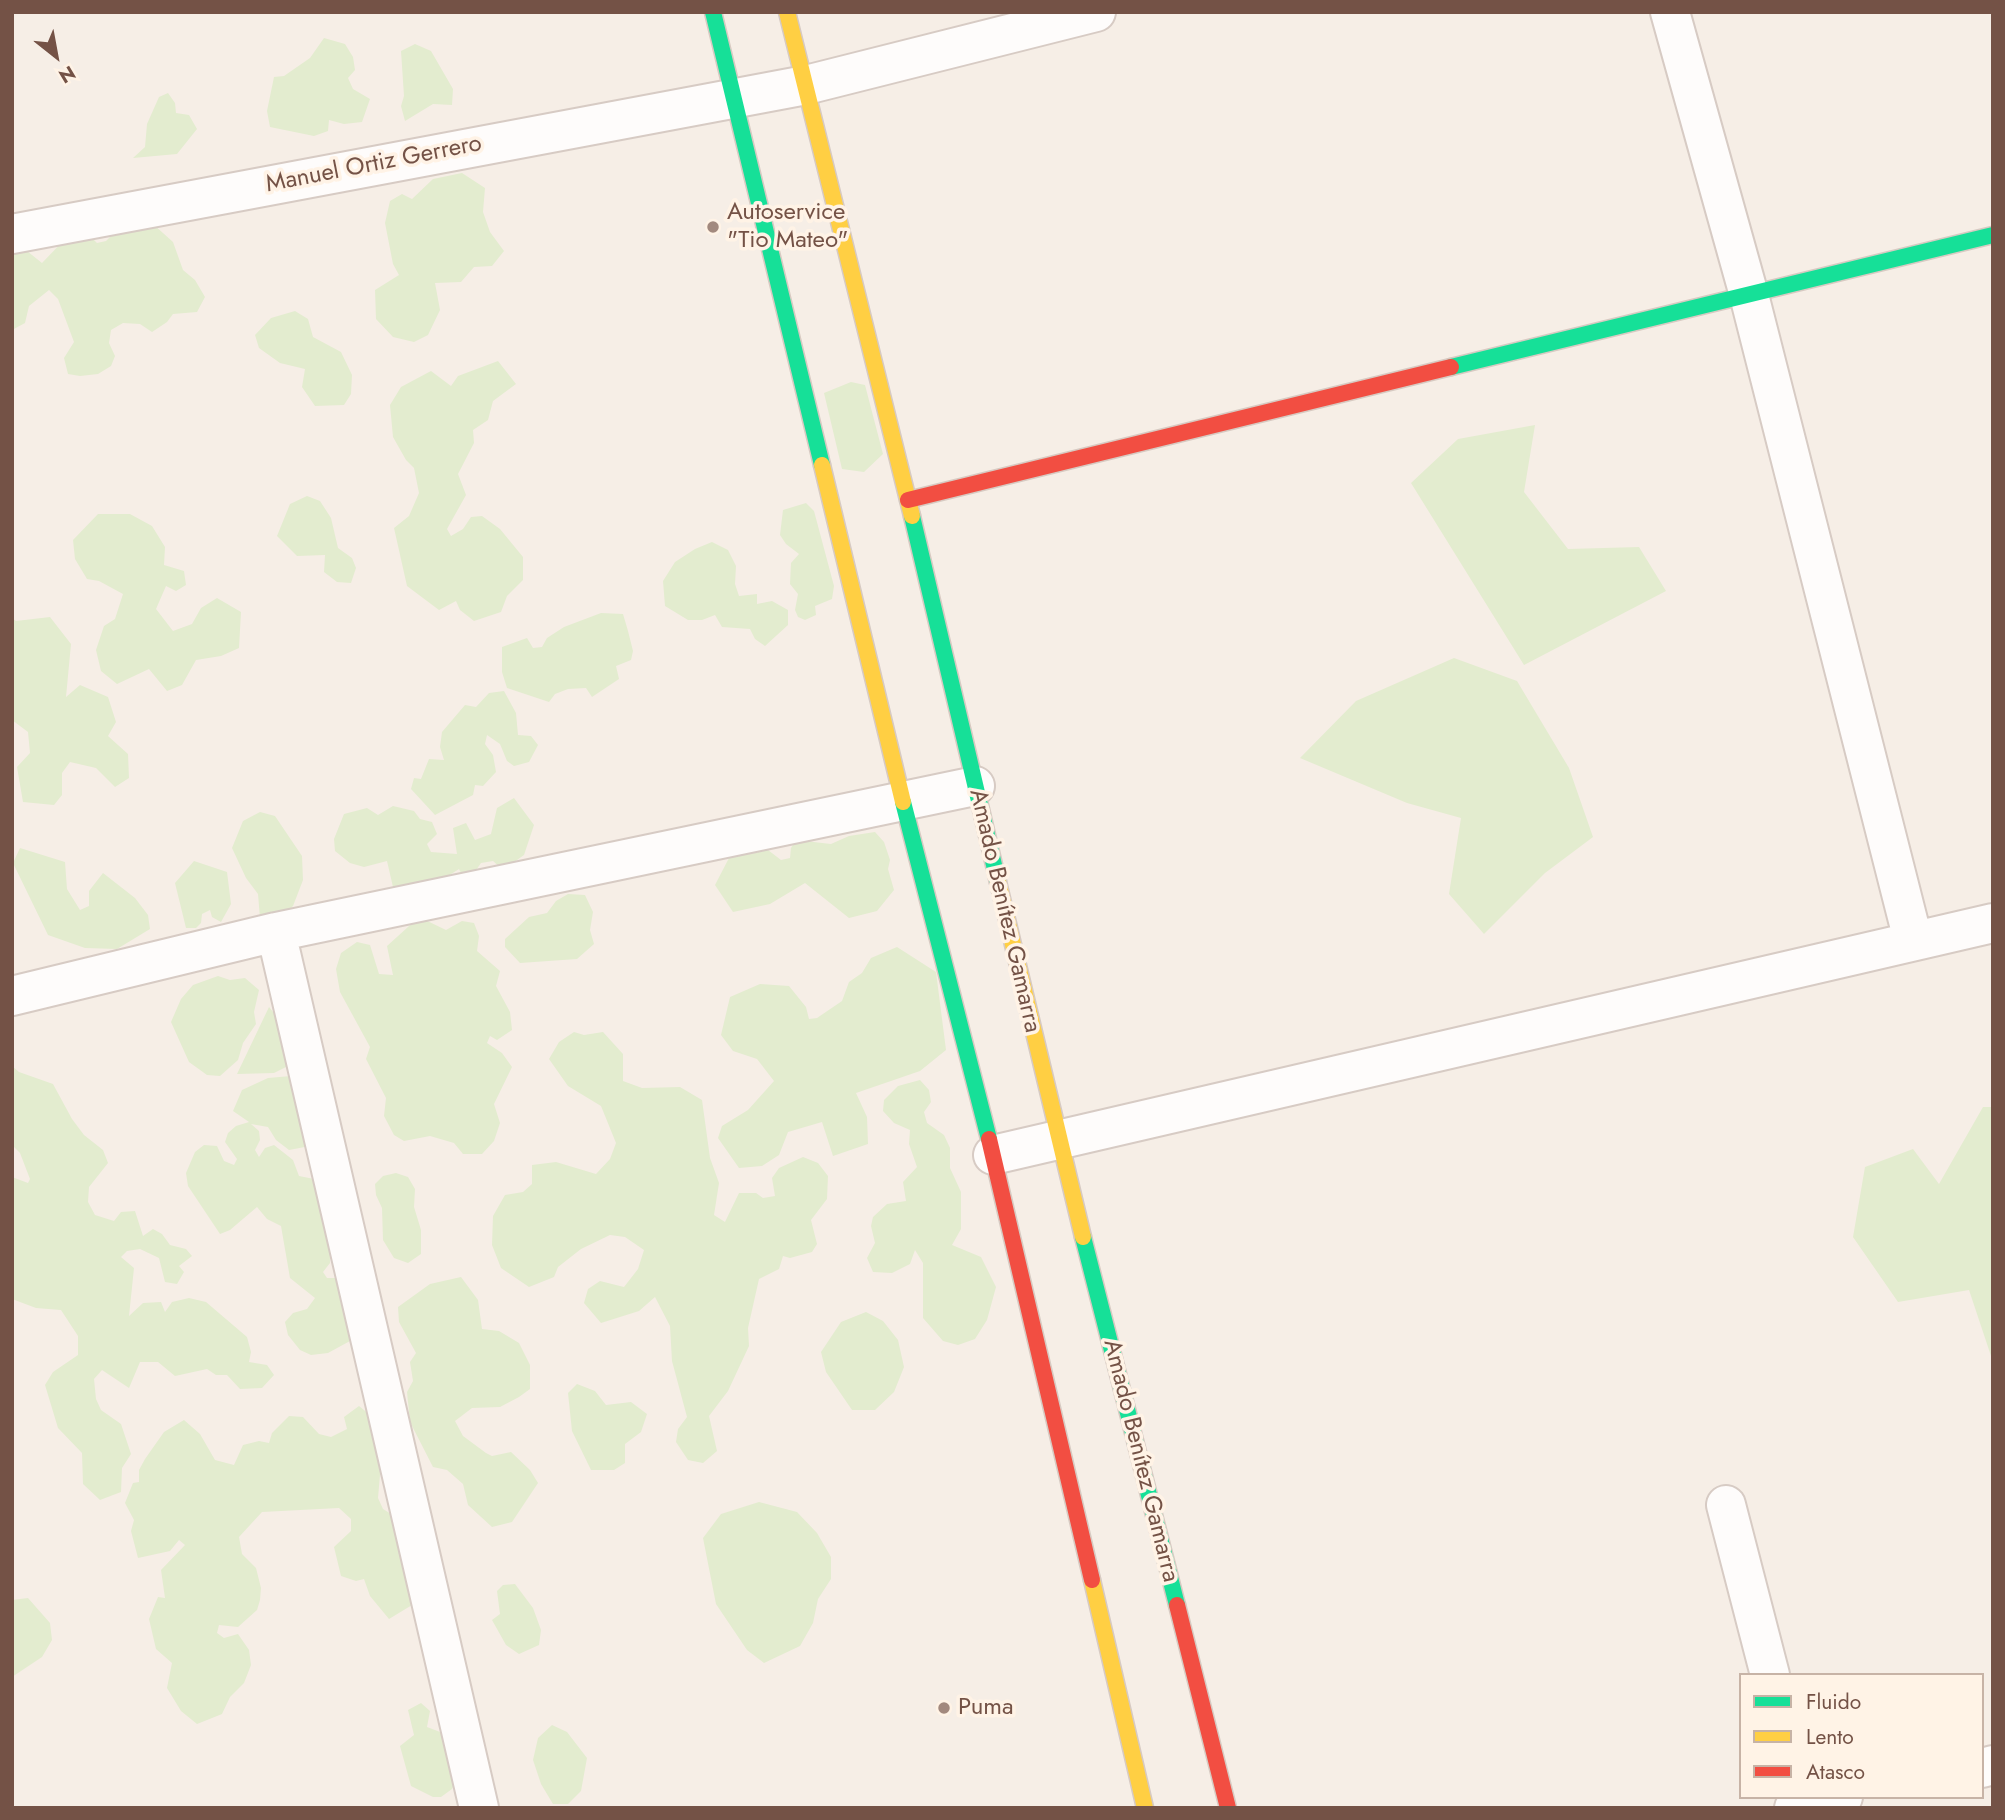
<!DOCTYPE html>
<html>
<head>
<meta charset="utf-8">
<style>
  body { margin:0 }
  #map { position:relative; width:2005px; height:1820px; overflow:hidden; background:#f6eee6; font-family:Jost,sans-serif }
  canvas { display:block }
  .frame { position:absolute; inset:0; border:14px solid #745246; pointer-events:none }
  .legend { position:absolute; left:1739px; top:1673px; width:245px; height:126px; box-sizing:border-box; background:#fff3e6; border:2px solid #c7b3a6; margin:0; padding:9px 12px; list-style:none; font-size:21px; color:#745246 }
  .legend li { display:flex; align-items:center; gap:14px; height:35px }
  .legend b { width:35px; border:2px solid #c7b3a6 }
  .north { position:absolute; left:21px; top:21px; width:70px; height:70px; -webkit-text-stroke:5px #fff3e6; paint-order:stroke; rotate:149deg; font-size:19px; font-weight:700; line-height:28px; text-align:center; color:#745246 }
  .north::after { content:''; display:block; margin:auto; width:24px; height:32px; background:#745246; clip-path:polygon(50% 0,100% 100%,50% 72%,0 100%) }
</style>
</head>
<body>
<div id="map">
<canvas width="2005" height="1820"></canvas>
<div class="frame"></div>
<ul class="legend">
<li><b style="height:9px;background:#16e098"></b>Fluido</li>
<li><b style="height:9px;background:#ffcf43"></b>Lento</li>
<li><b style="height:9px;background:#f24e42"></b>Atasco</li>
</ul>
<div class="north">N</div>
</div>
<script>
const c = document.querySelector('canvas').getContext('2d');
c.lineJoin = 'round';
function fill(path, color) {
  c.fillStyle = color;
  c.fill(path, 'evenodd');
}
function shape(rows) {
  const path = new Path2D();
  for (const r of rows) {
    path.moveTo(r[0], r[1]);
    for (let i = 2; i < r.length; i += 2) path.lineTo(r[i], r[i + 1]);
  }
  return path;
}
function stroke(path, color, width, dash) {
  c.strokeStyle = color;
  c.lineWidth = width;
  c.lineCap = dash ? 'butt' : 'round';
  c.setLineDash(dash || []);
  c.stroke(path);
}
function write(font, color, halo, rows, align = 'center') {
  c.font = font + ' Jost,sans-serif';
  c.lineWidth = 7;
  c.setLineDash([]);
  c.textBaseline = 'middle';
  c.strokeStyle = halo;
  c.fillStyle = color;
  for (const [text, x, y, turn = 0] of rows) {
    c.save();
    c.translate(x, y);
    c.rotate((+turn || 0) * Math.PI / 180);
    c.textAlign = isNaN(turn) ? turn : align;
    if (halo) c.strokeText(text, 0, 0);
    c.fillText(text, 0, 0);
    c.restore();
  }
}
fill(shape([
  [324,38,345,44,353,57,355,70,348,78,353,89,370,99,362,122,344,124,329,120,328,131,314,136,270,127,267,111,274,77,284,76,310,58],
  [415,44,431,51,453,89,452,105,433,104,405,121,401,106,404,96,401,51],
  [168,93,175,103,176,113,189,115,197,129,177,154,133,158,145,147,147,124,159,97],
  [462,173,485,188,483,212,490,232,504,251,492,266,474,267,461,282,435,283,440,310,428,335,414,342,393,337,376,319,375,290,399,275,393,264,385,223,390,201,402,194,412,199,433,179],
  [153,224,173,242,183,270,195,280,205,297,197,312,173,314,167,322,152,332,140,324,123,323,111,330,109,343,115,356,111,366,98,374,80,376,68,374,64,358,74,342,58,299,49,290,29,306,25,323,12,330,12,251,16,249,27,251,42,263,67,237,88,234,97,243,106,241,117,230],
  [295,311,308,319,313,337,341,352,352,375,351,394,344,405,315,406,302,387,305,369,280,363,259,348,255,335,271,318],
  [498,361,516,384,493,401,488,420,473,430,474,443,458,474,466,495,447,529,451,536,463,529,471,517,482,516,500,529,523,557,523,580,507,596,501,612,474,621,460,610,456,601,439,610,407,586,394,528,409,516,419,493,414,468,406,460,393,437,390,405,401,387,431,371,451,386,458,376],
  [851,382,865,385,883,454,864,472,842,469,824,393],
  [1535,425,1524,492,1568,549,1639,547,1666,591,1524,665,1411,483,1458,439],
  [307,496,320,501,331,518,338,548,352,558,356,568,351,583,337,582,324,572,325,555,297,556,277,536,290,504],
  [806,503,814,511,834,586,832,599,815,606,816,615,805,620,798,617,795,610,798,594,790,584,791,563,799,554,786,544,780,535,783,510],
  [98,514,130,514,152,526,165,547,164,565,184,571,186,585,176,591,166,586,156,609,173,631,192,624,201,608,217,598,241,612,239,648,221,656,196,660,182,685,167,691,149,669,117,684,101,671,96,650,104,626,115,619,123,594,99,581,87,579,75,559,73,540],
  [712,542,728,550,736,566,735,584,739,596,757,594,757,604,772,601,788,610,788,625,765,646,755,639,750,629,722,627,715,615,702,620,688,620,665,606,663,581,675,562,695,549],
  [601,613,623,614,628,631,633,651,631,660,616,666,619,679,592,697,586,688,568,689,555,694,549,702,507,688,502,672,502,647,527,638,533,648,542,647,547,638,564,627],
  [50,617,71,644,66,697,80,685,108,697,116,722,108,736,128,754,129,778,115,787,96,768,70,762,62,773,62,795,54,805,23,802,17,767,30,753,28,732,12,720,12,618,16,621],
  [1454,658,1517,681,1569,768,1593,837,1545,873,1484,934,1449,894,1461,818,1407,803,1300,758,1356,701],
  [504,691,516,713,518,735,531,736,538,745,529,762,514,766,507,761,500,744,487,735,485,744,493,755,496,772,483,786,475,785,473,795,435,815,411,789,414,778,421,779,429,759,444,760,440,747,442,732,465,705,476,707,489,693],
  [514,798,534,825,524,855,503,870,493,861,481,863,474,873,462,875,459,869,434,885,422,882,393,887,387,861,364,867,350,863,335,851,334,839,344,814,367,808,378,815,393,806,414,811,420,819,432,822,437,834,427,844,431,852,457,854,453,828,466,823,475,840,491,834,497,808],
  [260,812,275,816,302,856,303,880,293,906,279,920,260,918,258,894,246,878,232,848,243,821],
  [875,832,884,842,890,860,888,869,894,890,877,911,849,918,805,883,770,904,733,912,715,885,729,858,768,850,781,860,790,858,791,848,796,840,831,844,849,836],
  [20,848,65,862,67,889,80,910,89,906,89,891,103,873,135,898,148,915,150,929,117,949,85,948,48,935,13,863],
  [194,861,227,872,231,904,221,922,212,917,210,910,202,914,201,923,196,928,186,928,175,883],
  [568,894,585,895,593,912,590,930,594,944,577,959,520,963,505,947,505,939,529,917,547,913,556,901],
  [419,917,446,930,462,921,474,923,479,936,477,951,500,971,496,986,510,1012,512,1030,497,1040,490,1036,487,1043,502,1053,512,1067,494,1104,500,1123,494,1141,482,1154,463,1154,454,1143,430,1136,404,1141,394,1135,384,1116,386,1098,366,1059,370,1047,340,992,336,969,341,953,357,942,370,945,379,974,393,975,387,946],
  [897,947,936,972,946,1050,920,1071,856,1093,867,1117,868,1144,833,1156,822,1122,788,1132,779,1155,762,1166,739,1168,718,1138,722,1126,748,1110,774,1081,757,1059,733,1051,721,1035,730,997,760,984,789,986,806,1007,809,1019,817,1018,842,1001,849,982,862,973,871,958],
  [218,976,230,980,245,978,259,990,254,1012,256,1024,243,1043,238,1060,220,1076,207,1075,189,1062,171,1022,181,999,193,985],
  [269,1007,283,1024,288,1066,274,1073,237,1074],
  [574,1032,584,1035,603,1032,623,1054,623,1081,642,1088,680,1087,702,1100,710,1158,719,1183,714,1215,725,1222,739,1193,756,1193,763,1198,775,1196,772,1178,779,1168,803,1157,818,1163,828,1176,827,1199,811,1220,817,1244,812,1252,790,1258,783,1256,779,1269,759,1279,748,1328,749,1346,728,1391,709,1416,717,1451,703,1463,688,1460,676,1442,678,1429,687,1417,672,1361,670,1326,655,1297,639,1311,601,1323,584,1303,588,1289,600,1281,624,1287,638,1269,644,1250,625,1237,610,1235,581,1249,558,1267,554,1277,529,1287,501,1268,492,1245,493,1216,505,1195,523,1192,532,1184,532,1165,556,1162,596,1174,610,1159,616,1143,601,1106,568,1086,549,1059,559,1042],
  [12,1066,19,1072,53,1084,72,1119,84,1135,103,1150,108,1163,89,1187,88,1202,95,1215,114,1221,121,1212,135,1211,143,1236,153,1229,162,1234,170,1245,186,1249,192,1256,179,1266,184,1272,177,1284,165,1282,159,1258,140,1249,127,1251,121,1257,134,1268,129,1316,143,1303,161,1302,165,1312,172,1302,189,1298,206,1302,247,1337,251,1352,249,1362,267,1365,274,1375,262,1388,240,1389,227,1375,216,1375,207,1369,175,1376,158,1362,140,1362,129,1388,102,1370,94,1379,96,1399,101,1410,121,1424,131,1454,122,1468,121,1492,100,1500,83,1484,82,1453,58,1428,45,1385,53,1372,78,1355,78,1336,61,1310,36,1308,12,1299,12,1177,28,1183,30,1179,20,1153,12,1145],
  [291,1076,310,1146,289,1150,276,1140,268,1127,251,1124,259,1131,260,1140,255,1150,259,1157,265,1148,274,1145,293,1160,299,1176,329,1182,330,1263,323,1272,327,1278,338,1278,356,1332,350,1341,328,1353,311,1355,300,1350,288,1335,285,1322,293,1313,307,1309,315,1298,290,1278,281,1226,267,1219,257,1207,230,1230,220,1234,188,1186,186,1173,195,1152,204,1145,217,1146,224,1161,234,1165,237,1159,225,1142,228,1133,236,1126,249,1122,233,1111,242,1090,268,1078],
  [920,1080,929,1090,931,1102,924,1112,927,1123,944,1135,950,1148,950,1168,961,1192,961,1229,952,1245,981,1257,996,1287,987,1320,975,1339,958,1345,943,1341,923,1318,923,1263,915,1250,910,1264,892,1273,873,1272,867,1258,875,1243,871,1226,873,1217,887,1204,906,1201,903,1182,917,1167,909,1144,910,1130,894,1123,883,1111,884,1100,898,1086],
  [1983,1107,1993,1107,1993,1362,1969,1290,1898,1302,1853,1237,1865,1167,1913,1149,1939,1184],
  [396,1173,408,1177,415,1189,414,1207,421,1230,421,1254,408,1263,394,1258,383,1240,382,1208,376,1195,375,1184,383,1176],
  [461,1277,478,1300,482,1329,499,1331,519,1343,530,1365,530,1389,519,1397,500,1407,472,1408,455,1421,463,1436,486,1453,492,1456,511,1452,530,1470,538,1483,512,1522,492,1527,468,1505,463,1484,447,1470,433,1467,410,1422,407,1392,413,1381,410,1362,416,1353,399,1322,398,1307,430,1284],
  [866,1312,883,1321,898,1340,904,1367,894,1392,875,1410,852,1410,826,1372,821,1352,841,1322],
  [577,1384,595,1391,606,1405,631,1402,647,1414,641,1432,625,1444,625,1463,614,1470,591,1470,572,1431,568,1393],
  [359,1406,386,1428,391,1449,380,1475,378,1498,383,1509,404,1522,417,1602,389,1619,370,1596,364,1579,356,1581,341,1576,334,1547,351,1531,351,1519,339,1508,262,1512,239,1537,242,1554,256,1568,261,1588,260,1600,257,1610,238,1627,219,1625,217,1633,224,1638,238,1634,249,1650,251,1665,244,1683,230,1697,222,1714,197,1724,181,1711,167,1688,172,1663,156,1649,149,1619,158,1597,165,1598,161,1570,185,1545,179,1540,170,1551,138,1558,131,1531,134,1520,125,1503,133,1483,139,1482,139,1470,145,1459,164,1432,184,1420,200,1434,215,1460,234,1465,243,1445,259,1441,269,1443,272,1433,289,1416,303,1417,319,1434,331,1437,347,1429,344,1417],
  [759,1502,797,1512,817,1533,831,1557,831,1579,818,1599,813,1623,800,1646,764,1663,747,1650,716,1604,703,1538,721,1514],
  [515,1584,533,1608,541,1630,539,1645,519,1654,506,1645,492,1620,500,1614,497,1591,503,1585],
  [28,1598,50,1623,52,1640,42,1657,12,1677,12,1600],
  [421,1703,430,1711,427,1727,448,1735,461,1771,452,1789,441,1797,433,1797,411,1786,400,1746,414,1735,408,1710],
  [552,1725,567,1732,587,1758,581,1791,568,1804,553,1804,541,1784,533,1760,538,1738]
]), '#e3eccf');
const street = shape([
  [1670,12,1749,295,1913,940],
  [12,234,806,85,1096,12],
  [276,932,479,1808],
  [12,996,276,932,975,786],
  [993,1155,1993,923],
  [1726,1505,1770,1675],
  [1982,1768,1993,1765],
  [1794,1808,1843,1797]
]);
const fast = shape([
  [713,12,822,465],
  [1451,367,1993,235],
  [912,516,998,882],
  [903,802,989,1139],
  [1083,1237,1177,1605]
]);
const slow = shape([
  [787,12,912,516],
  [822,465,903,802],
  [998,882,1083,1237],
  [1092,1580,1145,1808]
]);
const jam = shape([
  [908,500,1451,367],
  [989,1139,1092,1580],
  [1177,1605,1228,1808]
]);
stroke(street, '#d7cbc4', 42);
stroke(fast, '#d7cac2', 19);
stroke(slow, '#d7cac2', 19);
stroke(jam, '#d7cac2', 19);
stroke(street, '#fefcfb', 38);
stroke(fast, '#16e098', 16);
stroke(slow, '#ffcf43', 16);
stroke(jam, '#f24e42', 16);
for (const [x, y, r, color] of [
  [713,227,7,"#a2897e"],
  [944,1708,7,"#a2897e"]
]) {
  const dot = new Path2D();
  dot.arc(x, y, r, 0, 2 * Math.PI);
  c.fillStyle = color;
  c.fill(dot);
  stroke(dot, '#fff3e6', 2.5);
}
write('24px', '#745246', '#fff3e6', [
  ["Manuel Ortiz Gerrero",374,165,-11],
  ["Amado Benítez Gamarra",1004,911,77],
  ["Amado Benítez Gamarra",1140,1461,76]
]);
write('24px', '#745246', '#fff3e6', [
  ["Autoservice",727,213],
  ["\"Tio Mateo\"",727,241],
  ["Puma",958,1708]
], 'left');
</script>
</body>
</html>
